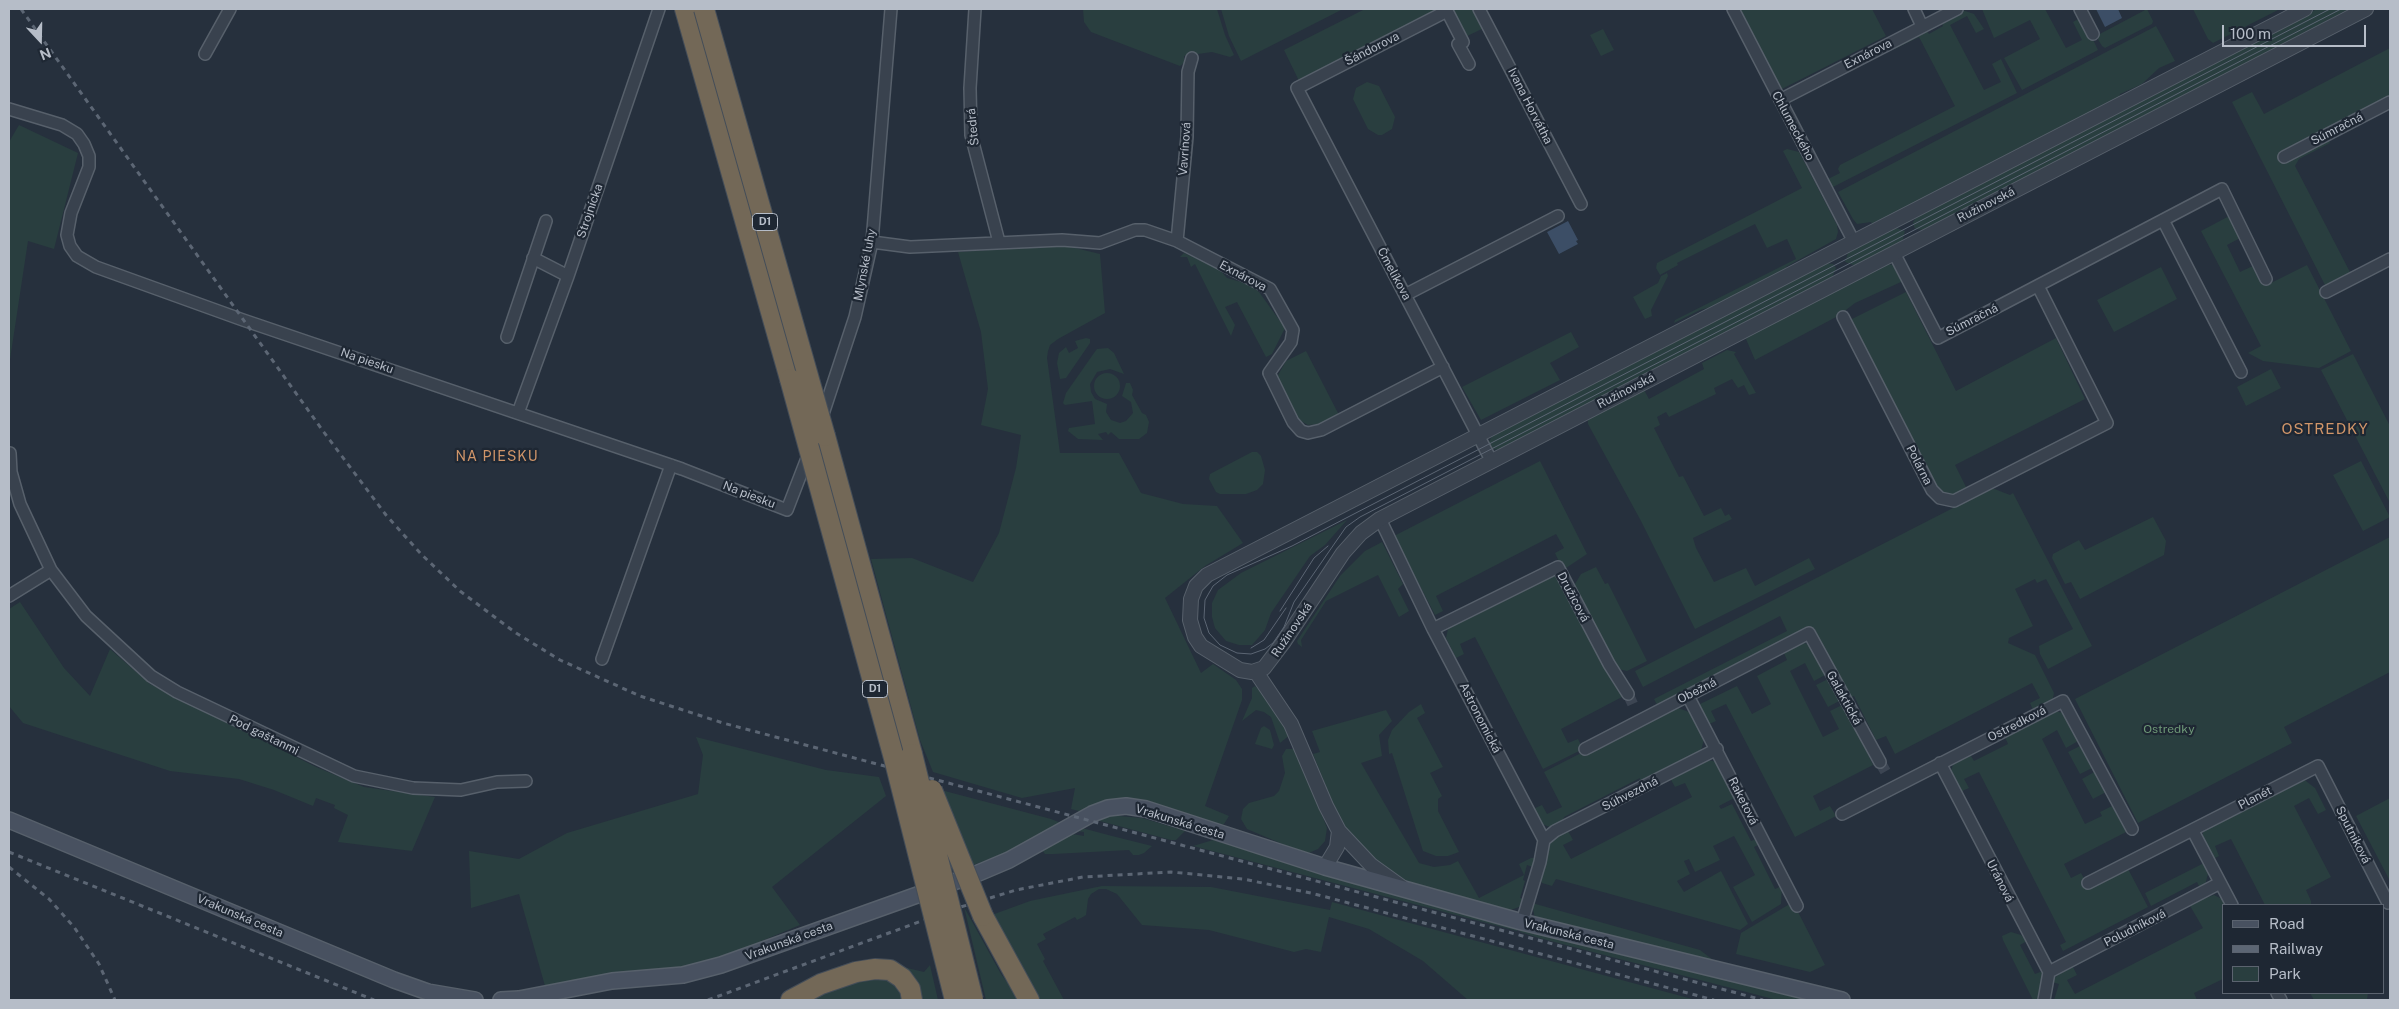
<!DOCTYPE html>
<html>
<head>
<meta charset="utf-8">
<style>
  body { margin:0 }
  #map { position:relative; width:2399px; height:1009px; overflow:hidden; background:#26303d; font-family:"Public Sans",sans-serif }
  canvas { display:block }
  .frame { position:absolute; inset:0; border:10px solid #b6bdc8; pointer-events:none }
  .legend { position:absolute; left:2222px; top:904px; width:162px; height:90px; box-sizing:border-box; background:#1e2733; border:1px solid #5b636f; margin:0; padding:6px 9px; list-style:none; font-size:15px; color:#b6bdc8 }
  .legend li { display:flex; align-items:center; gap:10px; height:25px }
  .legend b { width:25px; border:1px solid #5b636f }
  .north { position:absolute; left:15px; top:15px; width:50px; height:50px; -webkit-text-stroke:4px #1e2733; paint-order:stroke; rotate:159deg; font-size:14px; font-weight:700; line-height:20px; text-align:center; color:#b6bdc8 }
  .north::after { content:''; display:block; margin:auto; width:18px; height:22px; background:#b6bdc8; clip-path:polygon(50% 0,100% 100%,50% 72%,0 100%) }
  .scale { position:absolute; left:2222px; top:25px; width:144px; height:22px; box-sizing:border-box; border:2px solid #b6bdc8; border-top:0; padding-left:6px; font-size:15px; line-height:18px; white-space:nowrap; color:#b6bdc8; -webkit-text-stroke:4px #1e2733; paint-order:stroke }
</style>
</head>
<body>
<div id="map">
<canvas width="2399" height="1009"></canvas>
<div class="frame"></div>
<ul class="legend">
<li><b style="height:6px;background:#485160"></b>Road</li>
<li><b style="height:6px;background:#5c6674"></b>Railway</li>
<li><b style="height:14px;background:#293e3f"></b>Park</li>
</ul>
<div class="north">N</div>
<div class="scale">100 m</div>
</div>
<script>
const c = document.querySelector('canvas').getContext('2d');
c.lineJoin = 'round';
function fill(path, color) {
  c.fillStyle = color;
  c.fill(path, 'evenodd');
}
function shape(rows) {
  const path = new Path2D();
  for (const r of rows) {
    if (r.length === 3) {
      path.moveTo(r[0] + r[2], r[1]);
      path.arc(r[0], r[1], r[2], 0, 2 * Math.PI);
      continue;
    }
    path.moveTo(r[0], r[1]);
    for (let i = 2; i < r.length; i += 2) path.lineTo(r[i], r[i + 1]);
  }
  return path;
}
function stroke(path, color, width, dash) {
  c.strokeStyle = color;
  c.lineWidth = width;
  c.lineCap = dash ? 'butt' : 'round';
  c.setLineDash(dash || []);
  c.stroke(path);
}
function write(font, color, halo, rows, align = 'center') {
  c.font = font + ' "Public Sans",sans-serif';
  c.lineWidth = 4.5;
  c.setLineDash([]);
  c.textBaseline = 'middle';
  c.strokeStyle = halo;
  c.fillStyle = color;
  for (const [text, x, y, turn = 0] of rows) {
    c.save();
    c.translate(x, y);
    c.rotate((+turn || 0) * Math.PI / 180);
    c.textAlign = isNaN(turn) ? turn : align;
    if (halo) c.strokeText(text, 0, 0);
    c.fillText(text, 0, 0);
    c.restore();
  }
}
fill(shape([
  [1083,9,1217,9,1225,35,1234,55,1230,57,1212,52,1184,56,1184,63,1180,66,1091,32,1084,22],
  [1221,9,1343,9,1241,61,1229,36],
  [1365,9,1440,9,1300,83,1284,50],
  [1451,9,1475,9,1484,28,1465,37],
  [1736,9,1872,9,1886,36,1778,91],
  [1982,9,2045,9,2066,48,2082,40,2073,22,2082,17,2098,50,2022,90,2004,58,2040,39,2030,20,1994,38],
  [2147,9,2153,21,2152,24,2105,48,2102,46,2096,36],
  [2193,9,2280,9,2213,43,2208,39],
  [2317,9,2349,9,1925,230,1916,229,1914,227,1913,222,1918,215],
  [1962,10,1974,14,1984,29,1976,33,1967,16,1950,25,1984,90,2001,82,1992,64,2001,59,2017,93,1831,188,1826,180,1840,173,1838,169,1840,165,1955,106,1919,37,1895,49,1893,45,1925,28,1929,34,1943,26,1941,20],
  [2156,26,2175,61,2159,68,2142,84,2120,94,2119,99,1873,225,1871,222,1857,224,1853,219,1838,192],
  [1603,29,1614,50,1601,56,1590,35],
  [2390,48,2390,109,2329,141,2330,143,2299,159,2295,166,2351,274,2326,287,2232,102,2252,92,2264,114],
  [1367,82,1379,86,1395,117,1392,129,1382,135,1378,135,1368,129,1353,99,1356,88],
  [19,125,78,153,54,249,28,241,9,366,9,142],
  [1787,149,1799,152,1837,225,1838,232,1836,239,1786,267,1787,270,1723,304,1700,310,1674,323,1675,320,1796,259,1787,239,1767,248,1755,224,1677,263,1678,265,1660,275,1656,268,1657,263,1802,188,1783,151],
  [2233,214,2244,236,2227,245,2240,272,2257,264,2266,283,2273,282,2307,265,2351,351,2319,368,2263,361,2248,353,2261,346,2201,231],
  [1894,227,1905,231,1902,242,1856,266,1845,262,1849,250],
  [1063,245,1100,254,1105,313,1058,339,1050,345,1048,351,1047,358,1060,453,1119,453,1141,493,1183,504,1217,506,1243,543,1205,566,1165,598,1201,673,1213,664,1236,680,1242,689,1242,700,1205,806,1229,816,1224,824,1217,827,1146,805,1083,812,1071,809,1075,788,1022,798,933,772,920,740,871,559,912,558,973,582,999,533,1016,468,1021,435,981,425,988,389,981,332,958,252],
  [1184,253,1219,269,1227,278,1251,285,1259,292,1285,328,1272,354,1266,357,1237,302,1225,307,1235,325,1231,336,1195,264,1191,267,1187,257,1180,257],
  [1825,263,1833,264,1836,268,1832,278,1500,450,1493,449,1489,442,1493,434],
  [1884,263,1897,266,1903,281,1855,303,1838,316,1755,360,1746,339,1753,331],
  [2161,267,2177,299,2114,332,2097,300],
  [1667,273,1668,276,1651,310,1652,316,1645,319,1633,297,1658,283,1661,276],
  [1906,292,1956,391,2056,338,2085,399,1955,465,1968,491,1954,498,1936,491,1848,321],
  [1571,332,1579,347,1550,363,1560,380,1481,420,1462,387],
  [1086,338,1090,339,1090,343,1066,378,1060,379,1057,363,1059,353,1066,347,1069,353,1078,348,1075,341],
  [1108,348,1114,353,1124,374,1110,369,1097,372,1090,384,1091,392,1095,399,1107,404,1106,412,1111,420,1120,423,1126,421,1133,413,1131,402,1122,396,1126,383,1130,383,1133,390,1132,395,1142,413,1146,415,1149,422,1147,433,1139,439,1119,439,1111,432,1108,435,1106,432,1098,434,1103,440,1078,439,1068,431,1069,428,1095,424,1092,401,1065,405,1063,403,1066,393,1094,353,1097,349],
  [1727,350,1736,352,1734,354,1756,393,1749,395,1744,385,1738,388,1732,379,1714,388,1716,394,1669,417,1666,412,1657,417,1660,425,1654,428,1679,477,1683,476,1704,516,1721,508,1725,516,1729,514,1732,519,1693,538,1696,548,1714,582,1746,568,1755,586,1809,558,1815,569,1695,629,1641,521,1588,424,1588,416,1643,388,1649,399,1704,369,1702,363],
  [1306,351,1339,415,1321,424,1308,425,1297,419,1277,377,1286,361],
  [2353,354,2390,426,2390,503,2321,370],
  [2271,369,2281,388,2246,406,2237,387],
  [1107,386,13],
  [1252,452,1257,452,1261,456,1265,470,1263,484,1257,490,1246,494,1220,494,1216,492,1209,479,1210,474],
  [1540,461,1587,554,1563,570,1555,553,1564,548,1556,534,1436,596,1443,611,1435,615,1394,536],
  [2361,461,2390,517,2363,531,2333,475],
  [1992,488,2010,495,2013,493,2092,646,2048,669,2040,654,2039,646,2073,629,2046,579,2037,583,2035,579,2015,589,2033,626,2009,638,2008,643,2035,655,2054,693,2053,698,2044,707,2034,712,2030,703,2040,698,2032,683,1895,754,1886,736,1876,740,1854,696,1849,698,1814,628,1658,707,1654,699,1787,631,1780,616,1643,687,1635,671],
  [2153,517,2166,541,2164,555,2080,599,2071,582,2065,584,2052,558,2053,554,2079,540,2085,550],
  [1347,520,1325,545,1310,556,1271,613,1265,630,1252,645,1239,645,1226,641,1215,628,1212,617,1212,603,1218,590,1241,573],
  [2390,537,2390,672,2284,727,2292,743,2138,823,2075,699],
  [1382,542,1403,584,1398,589,1409,611,1399,617,1378,575,1326,601,1301,640,1302,647,1298,644,1297,641,1340,576,1365,551],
  [1596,567,1605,584,1608,583,1647,661,1627,671,1618,669,1575,594,1575,584,1581,574],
  [1543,576,1555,576,1564,584,1622,697,1561,729,1568,743,1578,739,1583,749,1543,769,1475,637,1460,644,1464,654,1456,658,1446,638,1448,629,1455,620],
  [20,602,64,668,90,696,110,649,150,684,316,767,364,787,435,797,412,851,338,842,348,815,334,808,335,805,316,798,313,806,274,790,239,779,170,771,23,723,9,706,9,609],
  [1803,643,1808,644,1816,651,1827,674,1814,681,1805,663,1790,671,1823,737,1839,729,1830,711,1844,704,1873,765,1813,796,1820,811,1830,806,1836,816,1795,837,1726,704,1711,711,1716,721,1707,725,1698,705,1737,686,1752,714,1771,704,1757,676,1787,660,1784,653],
  [1830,678,1841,700,1828,707,1816,685],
  [1255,686,1265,695,1290,735,1280,743,1271,717,1264,712,1256,710,1242,721,1252,698,1252,688],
  [1421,704,1425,713,1417,718,1443,767,1430,773,1442,796,1438,799,1438,811,1459,852,1448,856,1436,856,1423,851,1392,753,1389,754,1388,740,1392,730,1409,712],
  [1678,708,1689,712,1694,718,1704,739,1701,751,1638,786,1640,778,1564,817,1561,825,1552,828,1542,824,1533,809,1542,805,1547,814,1562,807,1544,772,1626,730],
  [1386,710,1392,721,1379,735,1382,756,1361,763,1419,863,1434,867,1450,865,1458,861,1479,898,1524,875,1519,864,1531,858,1536,858,1533,867,1527,865,1523,880,1525,881,1520,898,1524,899,1522,906,1505,912,1429,890,1393,875,1358,849,1338,816,1313,754,1320,752,1312,731],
  [2054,711,2064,713,2080,740,2066,748,2057,730,2042,739,2085,824,2102,816,2100,812,2112,806,2126,832,2064,864,2071,878,2081,873,2086,882,2127,867,2148,907,2063,951,2060,945,2066,942,1979,772,1964,779,1969,788,1960,792,1951,771,1954,761,1968,751,1974,761,2008,744,2005,737],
  [1264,726,1270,730,1274,745,1272,749,1255,744,1261,728],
  [696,737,826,770,879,777,886,796,772,887,800,925,702,966,617,973,545,986,519,894,471,908,469,851,519,859,567,833,698,794,703,755],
  [2082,745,2094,767,2080,774,2068,752],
  [1286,749,1296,749,1327,828,1325,841,1318,849,1306,854,1247,829,1241,819,1243,809,1249,803,1274,796,1279,791,1285,773,1282,756],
  [1707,760,1718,762,1738,796,1719,806,1721,809,1732,804,1751,841,1757,839,1760,844,1754,847,1775,889,1782,886,1781,904,1752,922,1733,887,1755,875,1734,836,1713,846,1720,860,1695,872,1689,859,1684,861,1690,874,1677,881,1684,892,1721,871,1748,924,1740,930,1556,879,1552,886,1542,883,1540,879,1548,846,1555,838,1568,831,1573,840,1563,845,1571,859,1692,797,1685,783,1675,787,1670,778],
  [2096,771,2106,792,2093,799,2082,779],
  [2302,778,2315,788,2326,810,2318,814,2309,798,2294,806,2331,877,2306,890,2311,901,2311,905,2265,905,2231,839,2215,846,2219,856,2211,860,2202,838,2203,832,2206,827],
  [937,789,1051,819,1061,823,1013,850,968,867],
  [2390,798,2390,881,2356,816],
  [1108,815,1142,818,1185,831,1176,840,1171,840,1096,820],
  [1082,828,1112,836,1152,846,1144,853,1139,855,1133,855,1129,850,1053,854,1045,854,1042,850,1066,833,1084,836,1084,832,1070,830],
  [1213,840,1517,928,1517,931,1193,846],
  [2204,863,2208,874,2205,885,2200,888,2197,882,2151,906,2145,893],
  [1102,886,1211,887,1330,910,1332,902,1696,1000,1468,1000,1423,961,1369,929,1329,917,1321,952,1306,949,1294,952,1209,930,1142,925,1117,894,1106,889,1099,889,1091,894,1088,899,1086,915,1083,917,1077,920,1075,917,1043,934,1046,939,1037,944,1045,959,1043,961,1064,1000,1037,1000,989,916,1030,901],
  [2214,895,2224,900,2228,905,2223,905,2223,979,2194,993,2197,1000,2054,1000,2059,984,2052,982,2053,979,2072,965,2077,975,2067,980,2075,994,2203,928,2189,904],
  [1793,902,1825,965,1810,972,1736,954,1741,933],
  [1532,903,1700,950,1713,960,1710,963,1535,919],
  [964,907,1001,974,1020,1000,986,1000],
  [1521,928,1822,1000,1777,1000,1539,938,1520,932],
  [2011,932,2021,935,2027,941,2020,945,2035,974,2043,971,2045,976,2039,1000,2033,1000,2003,940,2002,936],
  [930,965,938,1000,922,1000,919,985,912,974,903,967,924,972],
  [890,976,908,1000,801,1000,833,985],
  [2310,993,2368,993,2367,1000,2314,1000]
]), '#293e3f');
fill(shape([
  [2096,9,2118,9,2122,18,2105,27],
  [1568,221,1578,240,1576,241,1578,244,1559,254,1547,232]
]), '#3c4e66');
stroke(shape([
  [1628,694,1635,709],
  [1880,762,1888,776]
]), '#3c4552', 11, [11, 5.5]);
const minor = shape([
  [975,9,970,88,971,135,999,242],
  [1446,9,1463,42,1458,44,1469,64],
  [1479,9,1581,204],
  [1733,9,1854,242],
  [1914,9,1922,26],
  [2080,9,2093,34],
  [1447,11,1297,88,1491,460],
  [205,54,230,9],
  [1780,100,1957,9],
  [9,109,62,125,77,134,84,144,89,156,89,167,71,213,67,235,70,246,77,256,96,267,243,320,682,469,787,510,809,453],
  [2284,157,2390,102],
  [2163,220,2241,372],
  [1177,241,1187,137,1188,72,1192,58],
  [872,242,910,247,1062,240,1100,243,1135,230,1145,230,1177,241,1270,289,1293,330,1291,342,1269,373,1293,422,1301,431,1308,433,1321,430,1443,367],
  [1894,253,1938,338,2222,189,2266,279],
  [533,258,568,276],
  [2326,292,2390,259],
  [1405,295,1558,216],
  [1843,317,1932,490,1940,498,1954,501,2107,423,2038,286],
  [507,337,546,221],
  [518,413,568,276,659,9],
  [822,417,855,317,872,242,891,9],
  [10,453,11,472,20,504,51,570],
  [1380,519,1433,629,1544,840,1540,862,1522,922],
  [9,596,51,570,86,616,151,676,177,692,354,776,413,788,461,790,497,782,526,781],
  [1433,629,1558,567,1609,664,1628,694],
  [602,659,671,465],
  [1688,696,1797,906],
  [1585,749,1809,633,1880,762],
  [1940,763,2049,972,2044,1000],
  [1842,814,2063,701,2132,829],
  [2193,831,2232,905],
  [1544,840,1555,831,1717,749],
  [2088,883,2318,766,2388,903],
  [2049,972,2220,883],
  [2277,993,2281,1000]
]);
const tertiary = shape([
  [2305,9,1207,575,1196,586,1191,599,1190,620,1195,637,1201,646,1240,670,1252,672,1264,668,1283,643,1343,553,1361,533,1380,519,2366,9],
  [1256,672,1291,724,1326,806,1339,831,1371,865,1403,888],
  [1325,867,1337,847,1339,831]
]);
const secondary = shape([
  [9,820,394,980,428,992,475,1000],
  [501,1000,519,999,612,981,683,975,721,965,976,874,1009,860,1092,814,1108,808,1126,806,1146,809,1325,867,1522,922,1842,1000]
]);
const motorway = shape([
  [685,9,790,379],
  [825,436,912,754],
  [983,916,1029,1000],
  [791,1000,821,984,856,972,875,969,890,970,902,978,910,989,912,1000]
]);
stroke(minor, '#57606b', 14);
stroke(tertiary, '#57606b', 16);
stroke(secondary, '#57606b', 18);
stroke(motorway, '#444d58', 22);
stroke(minor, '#39424e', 11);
stroke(tertiary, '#39424e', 14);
stroke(secondary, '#485160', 15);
stroke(motorway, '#736857', 20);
stroke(shape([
  [2330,9,1292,546,1227,575,1213,586,1205,600,1204,618,1209,633,1220,645,1237,653,1251,654,1265,649,1273,643,1284,627,1294,602,1346,527,1360,517,2341,9],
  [1280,611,1314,558,1328,546],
  [1251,648,1264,640,1286,608]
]), '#5c6674', 1);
stroke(shape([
  [21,9,323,431,386,515,421,554,460,591,516,633,560,660,640,696,723,723,1763,1000],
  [9,852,374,1000],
  [9,867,49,899,74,927,99,964,115,1000],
  [708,1000,951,910,1016,890,1083,877,1171,872,1243,879,1311,893,1714,1000]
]), '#5c6674', 3, [5, 5]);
const motorwayBridge = shape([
  [704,9,825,436],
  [790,379,894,758,955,1000],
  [912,754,973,1000],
  [932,790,983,916]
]);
stroke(motorwayBridge, '#444d58', 22, []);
stroke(motorwayBridge, '#736857', 20);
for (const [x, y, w] of [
  [765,222,25],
  [875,689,25]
]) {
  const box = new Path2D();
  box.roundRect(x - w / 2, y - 8.5, w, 17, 4);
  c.fillStyle = '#1e2733';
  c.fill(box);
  stroke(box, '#b6bdc8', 1);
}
write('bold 11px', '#b6bdc8', null, [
  ["D1",765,222],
  ["D1",875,689]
]);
write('12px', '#b6bdc8', '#1e2733', [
  ["Šándorova",1372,49,-27],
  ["Exnárova",1868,54,-27],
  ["Ivana Horvátha",1530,106,63],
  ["Chlumeckého",1793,126,62],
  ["Štedrá",973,127,-96],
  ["Súmračná",2337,129,-27],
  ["Vavrínová",1185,149,-86],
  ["Ružinovská",1986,205,-27],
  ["Strojnícka",590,211,-71],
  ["Mlynské luhy",865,265,-79],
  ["Čmelíkova",1394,274,62],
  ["Exnárova",1243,276,28],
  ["Súmračná",1972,320,-27],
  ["Na piesku",367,361,19],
  ["Ružinovská",1626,391,-27],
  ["Polárna",1919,465,63],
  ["Na piesku",749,495,21],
  ["Družicová",1573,597,62],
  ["Ružinovská",1292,630,-56],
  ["Obežná",1697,691,-27],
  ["Galaktická",1844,698,61],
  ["Astronomická",1480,718,63],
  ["Ostredková",2017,724,-27],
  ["Pod gaštanmi",264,735,26],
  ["Súhvezdná",1630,794,-27],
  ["Planét",2255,798,-27],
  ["Raketová",1743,801,63],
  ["Vrakunská cesta",1180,822,17],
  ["Sputniková",2353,835,63],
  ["Uránová",2000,881,63],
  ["Vrakunská cesta",240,916,23],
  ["Poludníková",2135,928,-27],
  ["Vrakunská cesta",1569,934,14],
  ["Vrakunská cesta",789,941,-20]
]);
write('12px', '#6e9877', '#1e2733', [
  ["Ostredky",2169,729]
]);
c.letterSpacing = '1px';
write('14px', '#d09569', '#1e2733', [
  ["NA PIESKU",497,457]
]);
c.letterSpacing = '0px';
c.letterSpacing = '1px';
write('15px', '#d09569', '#1e2733', [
  ["OSTREDKY",2325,429]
]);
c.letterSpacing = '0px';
</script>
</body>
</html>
